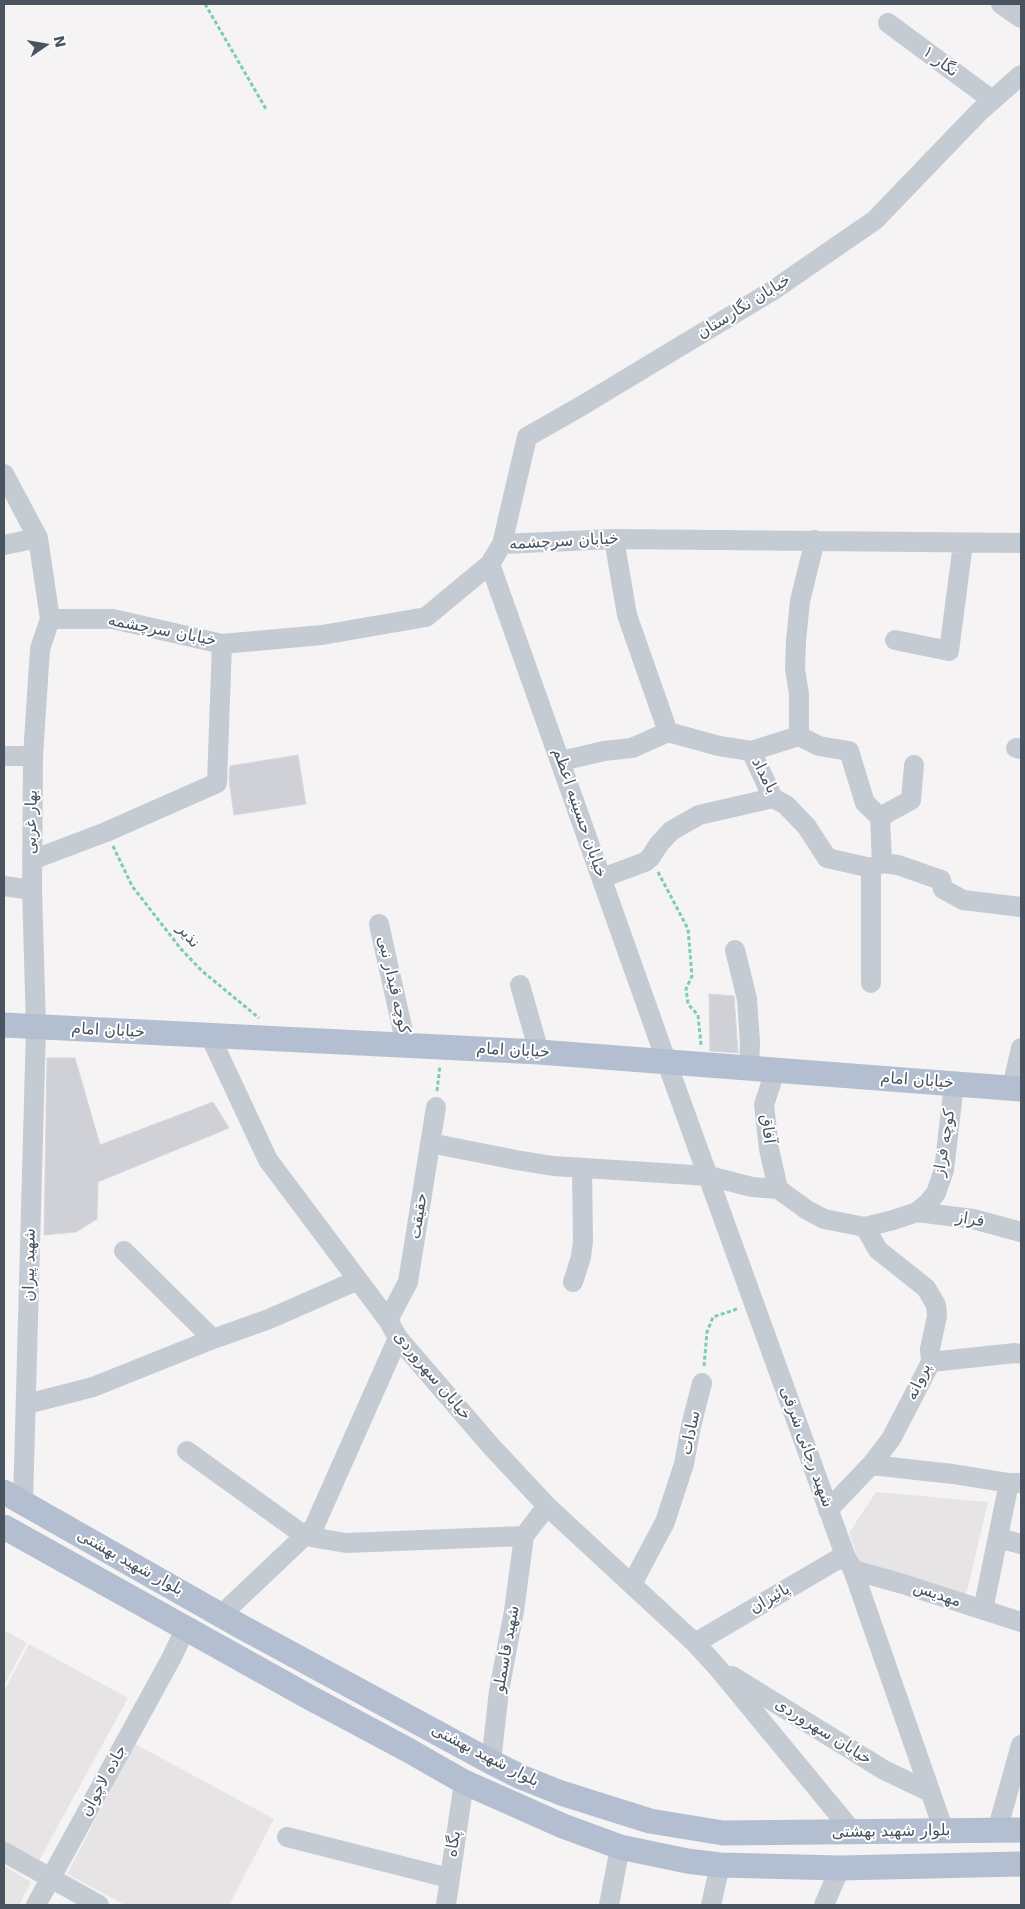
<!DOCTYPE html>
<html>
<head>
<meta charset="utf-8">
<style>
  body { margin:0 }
  #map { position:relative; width:1025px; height:1909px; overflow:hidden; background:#f5f3f3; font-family:"DejaVu Sans",sans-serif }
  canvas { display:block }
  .frame { position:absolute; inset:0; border:5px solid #4a5360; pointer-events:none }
  .north { position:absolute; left:20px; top:20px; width:50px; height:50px; -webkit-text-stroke:4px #fff; paint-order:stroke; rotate:77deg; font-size:14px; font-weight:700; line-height:20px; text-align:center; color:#4a5360 }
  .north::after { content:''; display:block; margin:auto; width:18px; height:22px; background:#4a5360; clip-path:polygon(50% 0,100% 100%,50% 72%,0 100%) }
</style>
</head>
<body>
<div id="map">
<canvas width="1025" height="1909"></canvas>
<div class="frame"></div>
<div class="north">N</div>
</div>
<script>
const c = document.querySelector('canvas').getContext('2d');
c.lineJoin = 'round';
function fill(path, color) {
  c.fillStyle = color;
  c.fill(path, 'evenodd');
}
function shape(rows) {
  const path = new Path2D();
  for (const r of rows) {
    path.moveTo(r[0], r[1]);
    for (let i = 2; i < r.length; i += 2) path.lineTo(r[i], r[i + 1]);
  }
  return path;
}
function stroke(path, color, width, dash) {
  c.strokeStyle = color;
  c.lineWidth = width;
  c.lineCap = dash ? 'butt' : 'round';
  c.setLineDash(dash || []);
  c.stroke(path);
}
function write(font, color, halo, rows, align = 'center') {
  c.font = font + ' "DejaVu Sans","Noto Sans Arabic",sans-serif';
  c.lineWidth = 4;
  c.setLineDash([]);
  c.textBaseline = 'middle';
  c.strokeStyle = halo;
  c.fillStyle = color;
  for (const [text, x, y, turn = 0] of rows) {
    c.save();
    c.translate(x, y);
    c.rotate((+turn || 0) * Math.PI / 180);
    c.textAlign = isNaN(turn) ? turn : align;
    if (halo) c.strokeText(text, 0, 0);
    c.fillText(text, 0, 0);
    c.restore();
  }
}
fill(shape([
  [876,1492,988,1502,962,1612,865,1578,849,1533],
  [4,1630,27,1643,4,1685],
  [29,1644,128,1698,37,1864,4,1846,4,1691],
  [135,1744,274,1819,229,1905,125,1905,67,1874],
  [4,1866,31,1882,19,1905,4,1905]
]), '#e6e4e5');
const building = shape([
  [298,755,306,804,234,815,229,780,230,766,298,755],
  [709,994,734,996,738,1053,710,1051,709,994],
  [47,1058,75,1058,100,1145,213,1102,229,1128,98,1182,97,1219,76,1232,44,1235,47,1058]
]);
fill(building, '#cfd1d7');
stroke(building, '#d7d8de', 1);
stroke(shape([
  [205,4,266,109],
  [113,846,132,886,181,949,202,971,259,1018],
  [658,872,688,929,692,976,686,989,688,1004,698,1015,701,1045],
  [437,1091,440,1065],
  [704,1366,707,1332,713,1317,737,1309]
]), '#7bceae', 3, [4, 2.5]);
stroke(shape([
  [1001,4,1021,18],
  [888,23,992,100],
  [4,474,38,538,50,619,40,649,33,756,32,890,36,1027,23,1502],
  [614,539,627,615,668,732,719,746,751,751,773,798,786,805,807,827,827,858,871,868,882,863,898,865,941,880,943,889,963,900,1021,907],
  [815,540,800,601,796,641,795,669,799,694,799,736,819,746,849,751,865,803,880,817,882,863],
  [502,544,527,437,583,405,772,291,875,220,979,112,1021,75],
  [4,545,38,538],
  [490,564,667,1063,845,1555,853,1570,944,1831],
  [50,619,113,619,222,644,322,635,426,617,490,564,502,544,614,539,1021,543],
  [895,640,949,651,963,544],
  [1016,748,1021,749],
  [751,751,799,736],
  [4,756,33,756],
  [561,761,604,751,632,748,668,732],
  [880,817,911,800,914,765],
  [32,860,106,832,217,783,222,644],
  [602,878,645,862,650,858,659,844,671,831,699,815,773,798],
  [4,886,32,890],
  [379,924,406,1045],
  [735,950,747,999,750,1043,749,1069],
  [871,983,871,868],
  [520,985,539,1052],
  [210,1036,268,1160,388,1320,398,1338,490,1445,547,1506,695,1643,717,1667,853,1832],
  [775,1071,764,1105,769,1149,778,1189],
  [1012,1088,1021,1048],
  [430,1143,516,1160,553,1166,709,1176,752,1187,778,1189,807,1210,824,1219,865,1227,893,1220,917,1212,928,1203,936,1193,944,1170,954,1084],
  [917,1212,973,1219,1021,1232],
  [124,1251,213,1339],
  [573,1282,581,1257,583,1241,582,1168],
  [388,1320,408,1282,436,1107],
  [931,1362,1015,1353,1021,1354],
  [27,1404,93,1387,213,1339,269,1319,358,1280],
  [187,1451,305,1536,346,1543,524,1536,547,1506],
  [871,1465,953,1474,1009,1483,1021,1483],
  [828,1510,871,1465,891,1439,931,1362,930,1349,937,1316,936,1305,926,1288,878,1250,865,1227],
  [998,1538,1021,1544],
  [853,1570,903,1584,1021,1622],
  [632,1584,665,1522,684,1464,691,1426,702,1383],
  [983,1610,1009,1483],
  [221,1615,314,1527,398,1338],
  [695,1643,845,1555],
  [732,1676,884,1770,930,1792],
  [491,1762,499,1691,514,1611,524,1536],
  [997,1831,1021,1745],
  [287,1837,449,1878],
  [4,1852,99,1905],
  [36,1905,172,1657,185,1629],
  [446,1905,464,1782],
  [609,1905,620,1847],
  [711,1905,720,1865],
  [824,1905,840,1868]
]), '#c4cbd3', 20);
stroke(shape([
  [4,1025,539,1052,1021,1089],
  [4,1492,240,1626,491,1762,521,1777,561,1793,650,1821,723,1833,1021,1830],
  [4,1527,307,1696,408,1750,464,1782,563,1826,620,1847,687,1861,720,1865,840,1868,1021,1864]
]), '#b3bfd0', 25);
write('16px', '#4a5360', '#fff', [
  ["نگار ۱",940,62,37],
  ["خیابان نگارستان",744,307,-32],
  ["خیابان سرچشمه",564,542,-3],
  ["خیابان سرچشمه",162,631,11],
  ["بامداد",764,776,63],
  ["خیابان حسینیه اعظم",579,813,71],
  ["بهار غربی",32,822,-89],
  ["نذیر",188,936,50],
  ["کوچه قیدار نبی",393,985,77],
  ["خیابان امام",108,1031,3],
  ["خیابان امام",513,1051,3],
  ["خیابان امام",917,1081,4],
  ["آفاق",767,1129,83],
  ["کوچه فراز",945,1143,-81],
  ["حقیقت",419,1216,-81],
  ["فراز",970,1220,9],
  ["شهید پیران",30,1265,-89],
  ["خیابان سهروردی",432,1376,50],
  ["پروانه",919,1382,-65],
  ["سادات",691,1433,-78],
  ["شهید رجائی شرقی",806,1447,70],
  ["بلوار شهید بهشتی",130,1563,29],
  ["مهدیس",937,1595,18],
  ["پائیزان",770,1599,-30],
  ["شهید قاسملو",507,1649,-80],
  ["خیابان سهروردی",823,1732,32],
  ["بلوار شهید بهشتی",485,1756,27],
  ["جاده لاچوان",104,1781,-61],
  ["بلوار شهید بهشتی",891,1832,-1],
  ["پگاه",454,1844,-81]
]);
</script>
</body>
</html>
